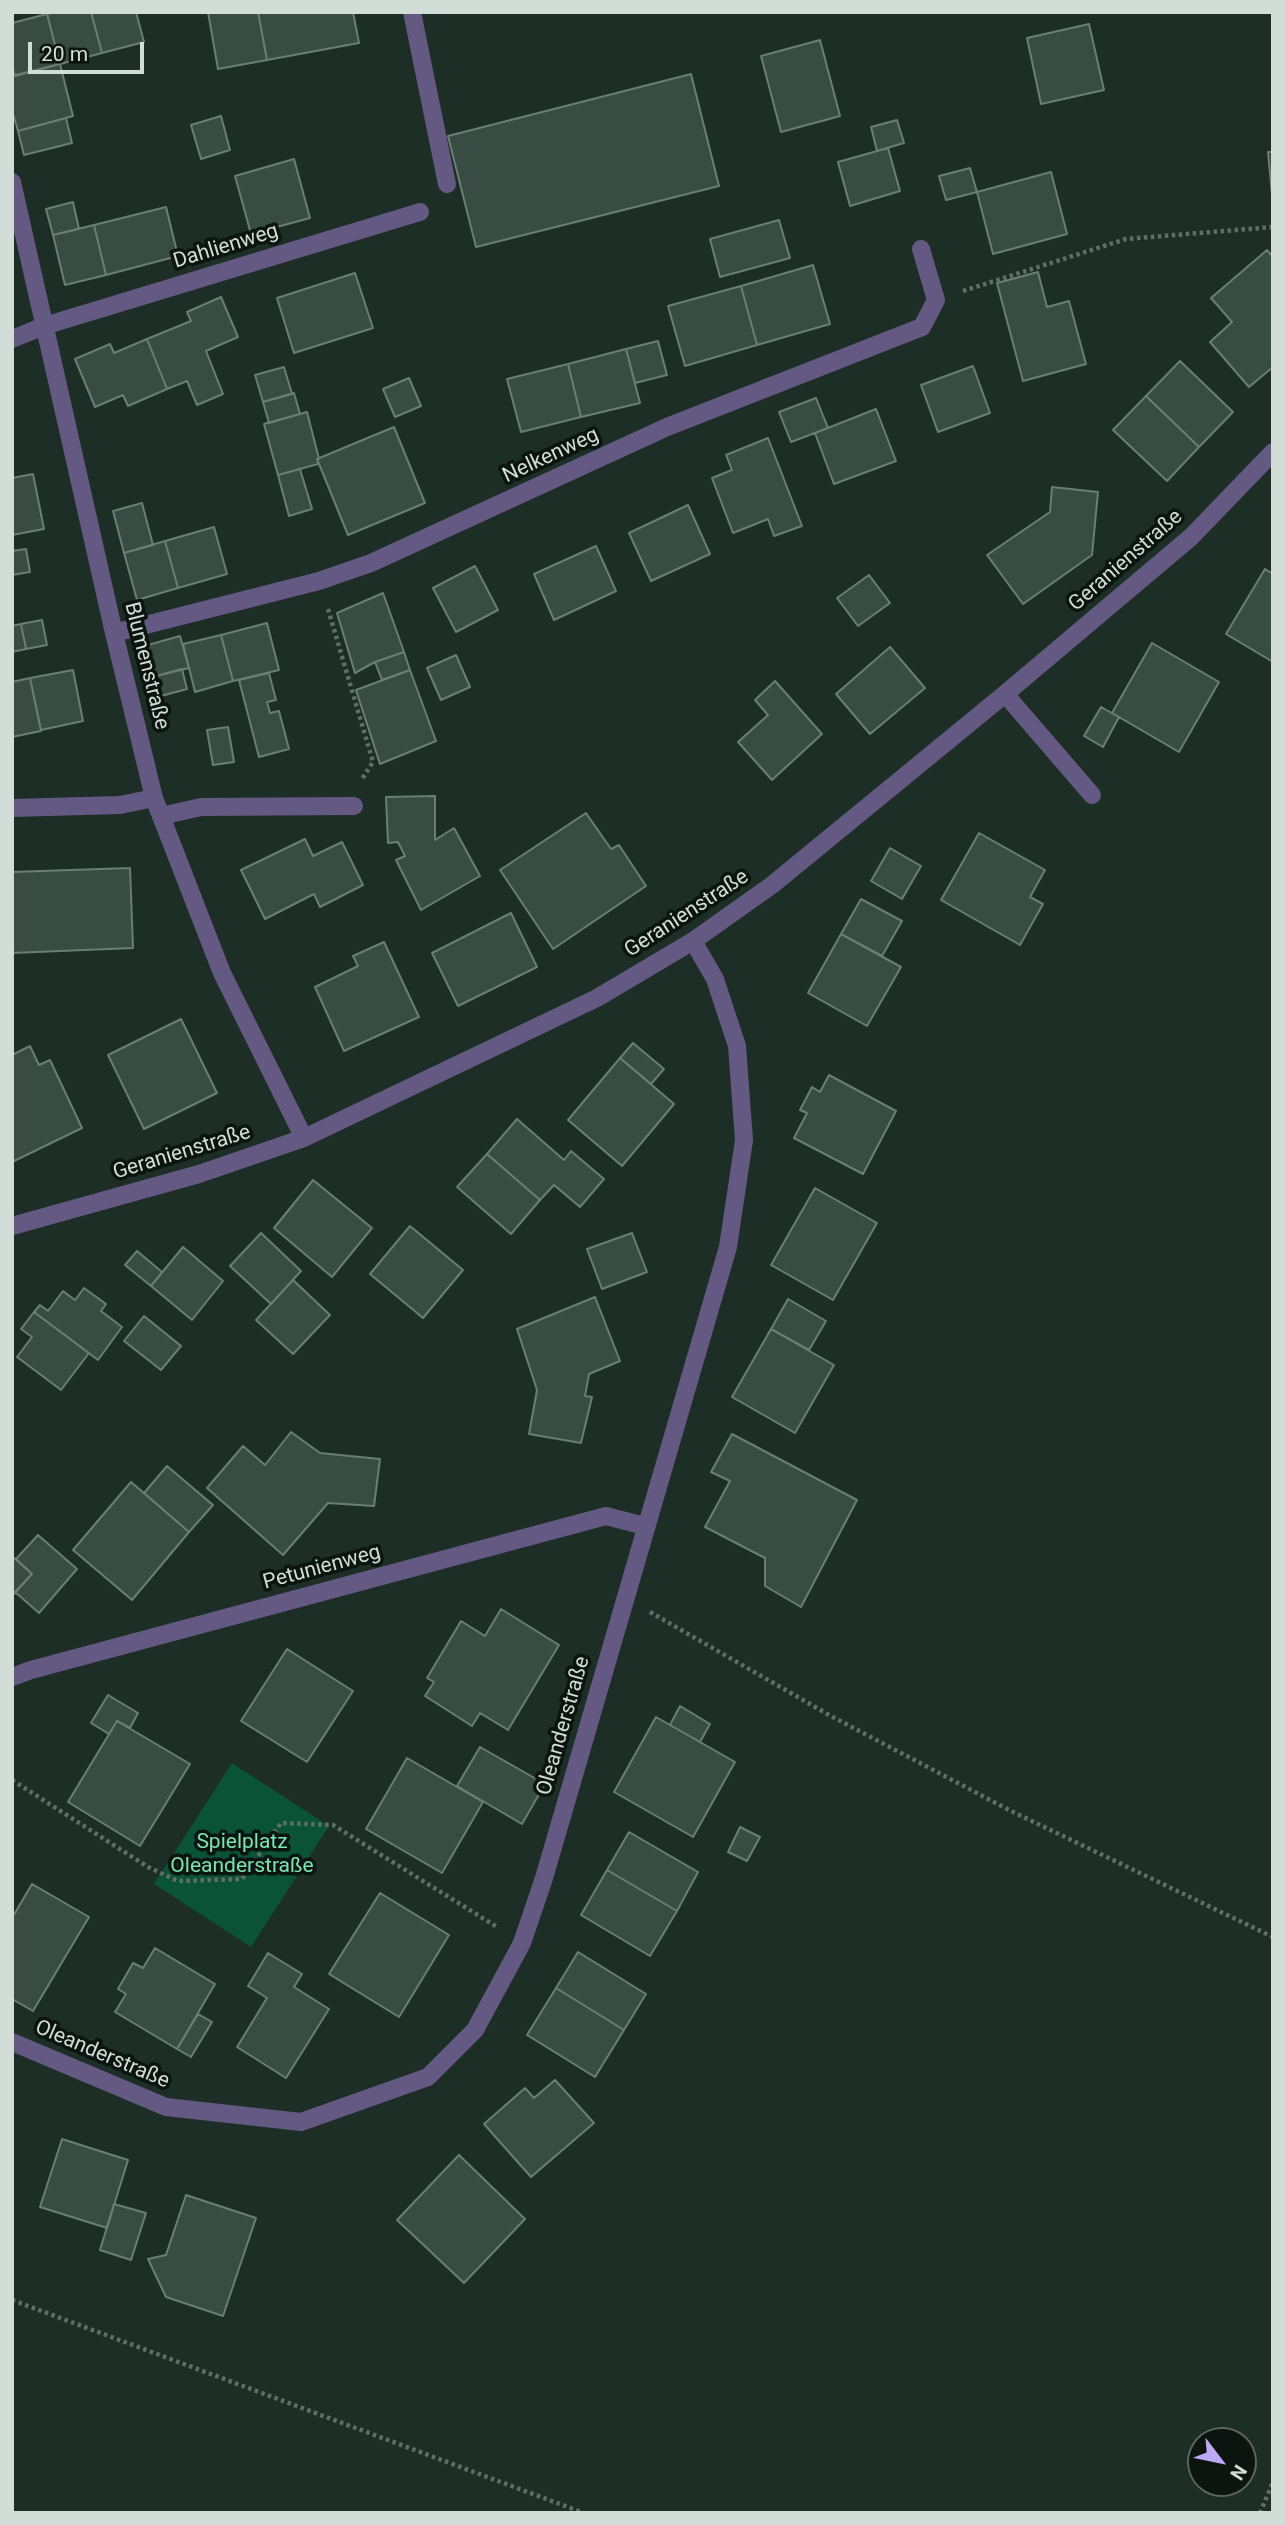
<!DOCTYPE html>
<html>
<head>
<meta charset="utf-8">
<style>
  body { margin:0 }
  #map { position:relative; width:1285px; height:2525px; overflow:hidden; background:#1c2e26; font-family:Roboto,sans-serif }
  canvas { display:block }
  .frame { position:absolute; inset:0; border:14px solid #d2ddd7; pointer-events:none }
  .north { position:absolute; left:1187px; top:2427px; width:70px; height:70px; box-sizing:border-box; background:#0c1410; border:2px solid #5b6460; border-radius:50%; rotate:122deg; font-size:19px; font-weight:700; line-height:28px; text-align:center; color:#d2ddd7 }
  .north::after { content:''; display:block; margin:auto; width:24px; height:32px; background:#bda9f5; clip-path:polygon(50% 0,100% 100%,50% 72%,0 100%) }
  .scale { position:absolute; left:28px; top:42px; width:116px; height:32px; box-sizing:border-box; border:4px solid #d2ddd7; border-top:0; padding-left:9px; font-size:21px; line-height:24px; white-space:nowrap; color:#d2ddd7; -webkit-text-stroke:5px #0c1410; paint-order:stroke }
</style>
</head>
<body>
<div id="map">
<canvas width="1285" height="2525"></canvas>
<div class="frame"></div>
<div class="north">N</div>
<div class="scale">20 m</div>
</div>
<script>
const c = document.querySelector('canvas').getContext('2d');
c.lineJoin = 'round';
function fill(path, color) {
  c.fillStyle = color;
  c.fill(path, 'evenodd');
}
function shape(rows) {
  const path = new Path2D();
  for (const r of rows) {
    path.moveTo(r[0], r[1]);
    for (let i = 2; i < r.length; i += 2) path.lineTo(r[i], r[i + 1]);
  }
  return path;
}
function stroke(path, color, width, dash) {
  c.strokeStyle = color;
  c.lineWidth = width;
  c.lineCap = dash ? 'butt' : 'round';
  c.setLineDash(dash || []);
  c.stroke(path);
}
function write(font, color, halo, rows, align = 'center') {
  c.font = font + ' Roboto,sans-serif';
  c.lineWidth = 7;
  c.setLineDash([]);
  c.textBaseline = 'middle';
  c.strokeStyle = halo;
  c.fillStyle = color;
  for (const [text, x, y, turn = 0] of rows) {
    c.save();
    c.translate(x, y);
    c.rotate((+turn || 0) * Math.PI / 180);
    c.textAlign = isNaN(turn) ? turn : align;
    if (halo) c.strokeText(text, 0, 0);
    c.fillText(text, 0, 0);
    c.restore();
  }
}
fill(shape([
  [232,1763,329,1826,251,1947,154,1884]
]), '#0a5238');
const building = shape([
  [56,12,91,12,102,53,60,64,47,14,56,12],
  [91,12,136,12,144,42,102,53,91,12],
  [208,12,258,12,267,60,218,69,208,12],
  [258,12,353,12,359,43,267,60,258,12],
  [47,14,60,64,15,76,12,65,12,23,47,14],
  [1089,24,1104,90,1041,104,1027,38,1089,24],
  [820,40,840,116,781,132,761,56,820,40],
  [60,64,73,116,18,131,12,110,12,76,60,64],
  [691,74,719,186,476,247,448,136,691,74],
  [221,116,230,150,201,159,191,125,221,116],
  [66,118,72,143,24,155,18,131,66,118],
  [897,120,904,143,877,151,871,127,897,120],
  [888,148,900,191,850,206,838,162,888,148],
  [1268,152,1273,152,1273,206,1268,152],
  [294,159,310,218,251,234,235,176,294,159],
  [970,168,977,192,946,200,939,176,970,168],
  [1051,172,1067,234,993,254,977,192,1051,172],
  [73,202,79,229,53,235,46,209,73,202],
  [166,207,178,256,106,275,94,225,166,207],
  [779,220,790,258,720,277,710,239,779,220],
  [94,225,106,275,65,285,53,235,94,225],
  [1267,250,1273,257,1273,367,1249,387,1210,342,1232,322,1211,298,1267,250],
  [813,265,830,324,757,345,741,286,813,265],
  [1038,272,1047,307,1069,301,1086,364,1023,381,997,283,1038,272],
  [355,273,373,328,294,353,277,298,355,273],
  [741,286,757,345,685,366,668,306,741,286],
  [221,297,238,337,206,351,223,394,197,405,187,381,167,389,147,339,191,321,187,312,221,297],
  [147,339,167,389,128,406,123,395,95,407,75,359,110,344,114,353,147,339],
  [658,341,667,375,635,383,626,349,658,341],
  [626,349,640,403,581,417,568,364,626,349],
  [1180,361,1233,412,1199,447,1146,396,1180,361],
  [568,364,581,417,521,432,507,379,568,364],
  [973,366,990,413,938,432,921,385,973,366],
  [284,367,292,394,263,402,255,375,284,367],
  [409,378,421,406,395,417,383,389,409,378],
  [294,393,300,414,269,423,263,402,294,393],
  [1146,396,1199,447,1167,481,1113,430,1146,396],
  [816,398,828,428,791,442,779,412,816,398],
  [876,409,896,461,834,484,815,433,876,409],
  [307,412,319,459,317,459,318,464,278,475,264,424,307,412],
  [394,427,425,503,348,535,317,459,394,427],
  [768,438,802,526,774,536,768,519,733,533,712,478,732,470,726,455,768,438],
  [300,469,312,509,289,516,278,475,300,469],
  [33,474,44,529,12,535,12,478,33,474],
  [1052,487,1098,492,1092,555,1023,604,987,555,1050,512,1052,487],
  [142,503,153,545,124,553,113,511,142,503],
  [688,505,710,554,651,581,629,533,688,505],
  [214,527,227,574,178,588,165,541,214,527],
  [165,541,178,588,137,600,124,553,165,541],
  [596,546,616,591,554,620,534,574,596,546],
  [26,549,30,572,12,575,12,551,26,549],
  [475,566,498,610,456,632,433,588,475,566],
  [1265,569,1273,574,1273,662,1226,634,1265,569],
  [869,575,890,603,858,626,837,598,869,575],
  [383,593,404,652,375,662,355,673,337,613,383,593],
  [42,620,47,645,26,649,21,624,42,620],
  [267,623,279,670,233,681,221,635,267,623],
  [21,624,26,649,12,652,12,626,21,624],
  [221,635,233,681,195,692,183,644,221,635],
  [180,636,189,668,156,676,148,645,180,636],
  [1152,643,1219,682,1179,752,1112,713,1152,643],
  [890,647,925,688,870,734,836,694,890,647],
  [404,652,410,670,382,680,375,662,404,652],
  [456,655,470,687,441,700,427,668,456,655],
  [182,669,187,689,161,696,156,676,182,669],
  [73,670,83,721,41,730,30,678,73,670],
  [410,670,436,741,380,764,356,690,410,670],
  [269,673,276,700,267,702,270,713,279,711,289,749,259,757,239,680,269,673],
  [30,678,41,731,12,737,12,682,30,678],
  [775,681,822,734,772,780,738,742,768,715,755,700,775,681],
  [1101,707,1119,717,1103,747,1084,736,1101,707],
  [228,727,234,762,213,765,207,730,228,727],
  [435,796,435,840,454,828,480,876,421,910,396,860,405,856,398,842,388,843,386,797,435,796],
  [586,813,611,849,619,845,646,886,553,949,500,870,586,813],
  [979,833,1045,870,1030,897,1043,904,1020,945,941,900,979,833],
  [305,839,313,856,342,842,363,885,320,907,314,894,265,919,241,870,305,839],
  [890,848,921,866,902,899,871,881,890,848],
  [130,868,133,948,12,953,12,872,130,868],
  [861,899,902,921,882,956,841,934,861,899],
  [511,913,537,967,458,1006,432,953,511,913],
  [841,934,901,967,867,1026,808,993,841,934],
  [384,942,419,1017,344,1051,315,987,358,966,353,956,384,942],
  [181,1019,217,1093,144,1129,108,1055,181,1019],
  [633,1043,664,1069,651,1084,620,1058,633,1043],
  [30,1046,39,1065,50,1060,82,1128,12,1162,12,1055,30,1046],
  [620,1058,674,1104,622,1166,568,1120,620,1058],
  [829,1075,896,1111,863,1174,794,1138,807,1113,800,1110,812,1087,820,1092,829,1075],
  [517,1119,564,1160,571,1151,604,1179,580,1207,554,1185,540,1200,487,1154,517,1119],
  [487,1154,540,1200,511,1234,457,1187,487,1154],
  [313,1180,372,1228,332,1277,274,1228,313,1180],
  [815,1188,877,1223,833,1300,771,1265,815,1188],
  [410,1226,463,1270,423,1318,370,1274,410,1226],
  [261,1233,301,1271,271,1304,230,1266,261,1233],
  [632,1233,647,1272,602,1289,587,1249,632,1233],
  [183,1247,223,1281,192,1320,151,1286,183,1247],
  [137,1251,162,1272,151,1286,125,1265,137,1251],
  [293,1280,330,1315,293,1354,256,1320,293,1280],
  [84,1288,106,1304,101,1311,122,1327,98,1360,34,1312,40,1305,48,1311,63,1291,75,1300,84,1288],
  [595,1297,620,1361,589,1374,585,1396,592,1397,581,1443,529,1434,537,1390,517,1329,595,1297],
  [788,1299,826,1321,809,1350,771,1329,788,1299],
  [34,1312,89,1353,61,1390,17,1357,32,1337,21,1329,34,1312],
  [144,1316,181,1346,161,1370,124,1341,144,1316],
  [771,1329,834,1365,795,1433,732,1397,771,1329],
  [291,1432,320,1453,380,1459,374,1506,328,1503,283,1555,207,1488,243,1446,265,1465,291,1432],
  [732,1434,857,1500,801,1607,765,1586,765,1558,705,1527,730,1481,711,1472,732,1434],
  [167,1466,213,1505,189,1532,144,1493,167,1466],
  [131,1482,189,1532,132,1600,73,1550,131,1482],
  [38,1535,77,1569,39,1613,15,1592,32,1574,16,1559,38,1535],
  [12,1556,32,1574,12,1596,12,1556],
  [501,1609,559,1645,508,1730,480,1713,472,1726,425,1696,434,1682,427,1678,461,1621,485,1636,501,1609],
  [287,1649,353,1691,307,1762,241,1721,287,1649],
  [108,1695,138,1713,130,1728,117,1721,109,1734,91,1723,108,1695],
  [680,1706,710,1724,700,1742,670,1725,680,1706],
  [656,1717,735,1762,693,1837,614,1792,656,1717],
  [117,1721,190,1764,140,1846,68,1802,117,1721],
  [480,1747,545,1784,522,1824,457,1786,480,1747],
  [407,1758,483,1802,442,1873,366,1829,407,1758],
  [740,1827,760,1837,747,1861,728,1852,740,1827],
  [629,1832,698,1872,677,1911,607,1870,629,1832],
  [607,1870,677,1911,650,1956,581,1915,607,1870],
  [32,1884,89,1917,33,2011,12,1999,12,1918,32,1884],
  [380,1893,449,1935,399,2017,329,1974,380,1893],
  [155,1948,215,1984,177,2049,115,2012,126,1994,118,1989,133,1963,143,1968,155,1948],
  [578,1952,646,1994,624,2030,556,1988,578,1952],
  [268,1953,302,1974,294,1987,329,2009,286,2078,237,2047,267,1998,248,1986,268,1953],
  [556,1988,624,2030,595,2077,527,2035,556,1988],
  [198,2014,212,2022,191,2057,177,2049,198,2014],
  [555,2080,594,2123,531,2177,484,2124,525,2088,534,2098,555,2080],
  [62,2139,128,2160,107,2228,40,2207,62,2139],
  [459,2155,525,2219,464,2283,397,2220,459,2155],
  [186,2195,256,2218,223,2316,166,2297,148,2259,166,2255,186,2195],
  [114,2204,146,2213,131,2260,100,2250,114,2204]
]);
fill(building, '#394c43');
stroke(building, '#6a7e74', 2);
stroke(shape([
  [963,291,1126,239,1273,227],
  [328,609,373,762,362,779],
  [650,1612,829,1715,1011,1811,1273,1937],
  [12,1780,148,1867,178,1881,242,1879,281,1823,333,1825,497,1927],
  [12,2300,584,2513],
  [1260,2513,1273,2482]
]), '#5f6f67', 4.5, [3.5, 3.5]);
stroke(shape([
  [412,12,447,184],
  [1005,694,1092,795],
  [161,816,201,807,354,806]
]), '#645982', 18);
stroke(shape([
  [12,182,114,633,154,798,222,973,304,1138],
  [12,339,44,326,420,212],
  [114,633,319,581,371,563,667,427,922,327,936,300,921,249],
  [12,808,120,805,154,798],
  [12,1226,199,1174,304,1138,597,998,693,941,772,885,1005,694,1191,537,1273,452],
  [12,1677,31,1670,606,1516,645,1526],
  [12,2042,166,2107,301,2122,428,2077,475,2030,522,1943,544,1878,728,1247,744,1140,737,1046,715,979,693,941]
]), '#645982', 18);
write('21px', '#d2ddd7', '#0c1410', [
  ["Dahlienweg",226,247,-17],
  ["Nelkenweg",551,456,-25],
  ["Geranienstraße",1126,561,-41],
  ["Blumenstraße",146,666,76],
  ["Geranienstraße",687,914,-33],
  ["Geranienstraße",182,1153,-17],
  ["Petunienweg",322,1568,-15],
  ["Oleanderstraße",564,1726,-74],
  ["Oleanderstraße",102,2055,23]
]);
write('21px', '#7be3b4', '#0c1410', [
  ["Spielplatz",242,1843],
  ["Oleanderstraße",242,1867]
]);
</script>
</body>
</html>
